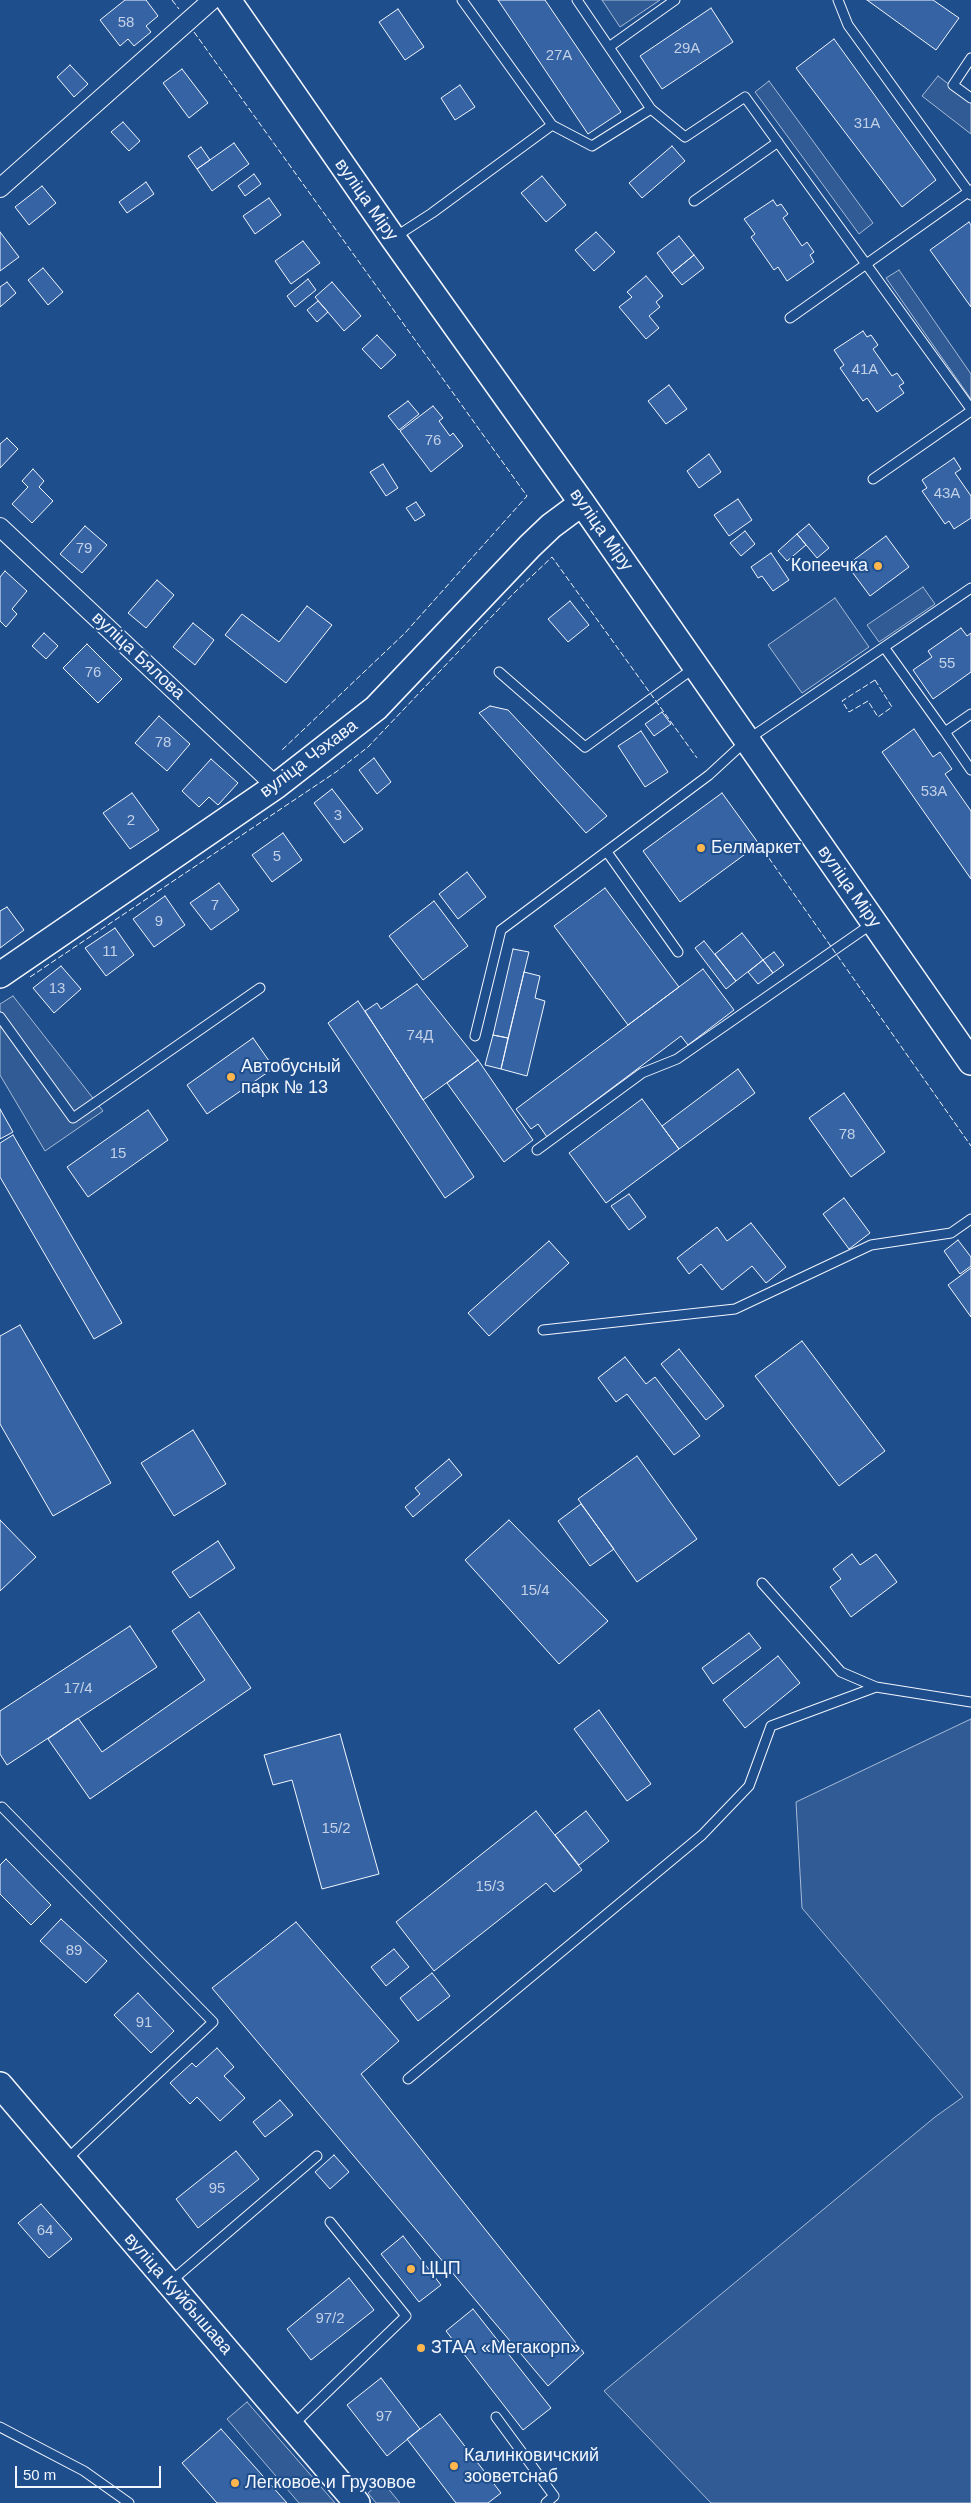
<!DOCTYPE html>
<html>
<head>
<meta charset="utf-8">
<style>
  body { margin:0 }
  #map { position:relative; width:971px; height:2503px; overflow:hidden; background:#1f4e8c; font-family:Helvetica,sans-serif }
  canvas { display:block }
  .scale { position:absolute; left:15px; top:2466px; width:146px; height:22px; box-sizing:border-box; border:2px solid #f2f6ff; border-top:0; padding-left:6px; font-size:15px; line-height:18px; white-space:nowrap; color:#f2f6ff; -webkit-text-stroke:4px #1f4e8c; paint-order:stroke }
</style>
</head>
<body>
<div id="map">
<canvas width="971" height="2503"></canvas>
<div class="scale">50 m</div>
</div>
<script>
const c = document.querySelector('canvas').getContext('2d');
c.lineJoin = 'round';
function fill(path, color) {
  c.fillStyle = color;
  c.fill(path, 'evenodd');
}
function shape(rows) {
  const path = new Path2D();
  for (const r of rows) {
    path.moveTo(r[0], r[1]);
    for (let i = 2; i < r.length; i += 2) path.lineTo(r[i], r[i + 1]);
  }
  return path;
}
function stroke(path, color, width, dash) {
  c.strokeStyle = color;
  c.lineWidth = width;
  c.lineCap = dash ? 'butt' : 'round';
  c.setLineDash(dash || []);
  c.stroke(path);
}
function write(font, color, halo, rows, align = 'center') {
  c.font = font + ' Helvetica,sans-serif';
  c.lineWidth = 4;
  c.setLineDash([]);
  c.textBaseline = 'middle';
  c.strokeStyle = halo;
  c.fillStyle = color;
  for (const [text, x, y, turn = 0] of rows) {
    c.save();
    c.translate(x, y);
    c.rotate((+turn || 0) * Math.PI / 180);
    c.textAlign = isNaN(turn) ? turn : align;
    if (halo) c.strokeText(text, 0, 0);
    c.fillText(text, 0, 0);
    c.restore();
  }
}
const built = shape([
  [602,0,660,0,620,27,602,0],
  [938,76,971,101,971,134,922,96,938,76],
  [769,81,873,223,859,234,755,92,769,81],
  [899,270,971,374,971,399,886,278,899,270],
  [923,587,935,604,879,642,867,625,923,587],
  [835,598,869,647,802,693,768,645,835,598],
  [13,996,103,1111,45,1151,0,1075,0,1004,13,996],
  [971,1719,971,2503,711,2503,604,2391,935,2117,963,2097,802,1908,796,1802,971,1719],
  [247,2402,335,2503,299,2503,227,2419,247,2402],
  [382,2481,400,2503,376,2503,368,2493,382,2481]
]);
fill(built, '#305b95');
stroke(built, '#a8bbd7', 1);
const building = shape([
  [125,0,146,0,158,16,146,26,151,32,134,46,128,39,120,46,100,20,125,0],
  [498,0,545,0,621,112,588,134,498,0],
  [867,0,933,0,959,18,936,50,867,0],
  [711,8,733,42,662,89,640,56,711,8],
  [398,9,424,47,405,60,379,22,398,9],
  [834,39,936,180,902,207,796,68,834,39],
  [70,65,88,84,74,97,57,77,70,65],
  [182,69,208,103,189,118,163,83,182,69],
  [460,85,475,107,455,120,441,98,460,85],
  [123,122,140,141,129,151,111,132,123,122],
  [234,143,249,164,212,191,197,169,234,143],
  [672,146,685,161,642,198,629,183,672,146],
  [201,147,210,160,197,169,188,156,201,147],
  [254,174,261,184,245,196,238,186,254,174],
  [542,176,566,205,546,222,521,193,542,176],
  [146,182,154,194,127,213,119,202,146,182],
  [42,186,56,203,29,225,15,207,42,186],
  [269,198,281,215,255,234,243,216,269,198],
  [773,200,777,206,781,204,788,214,783,218,802,246,807,242,814,252,810,255,814,262,787,281,778,267,774,270,751,237,755,234,744,219,773,200],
  [969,222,971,225,971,307,930,250,969,222],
  [0,232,19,257,0,271,0,232],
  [596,232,615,252,594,271,575,250,596,232],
  [679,236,694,255,672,273,657,253,679,236],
  [303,241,320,263,291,284,275,261,303,241],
  [694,255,704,268,682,285,672,273,694,255],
  [43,268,63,292,48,305,28,280,43,268],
  [646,276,663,296,656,302,660,307,649,316,659,328,646,339,619,307,632,297,627,292,646,276],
  [308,279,316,290,295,307,287,296,308,279],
  [7,282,16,293,0,307,0,287,7,282],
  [332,282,361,316,344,331,315,297,332,282],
  [318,301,328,312,317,322,307,310,318,301],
  [863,331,867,337,871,335,878,345,873,349,892,376,897,373,904,383,899,386,904,393,877,412,867,398,863,401,840,368,844,365,834,350,863,331],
  [377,335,396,355,381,369,362,349,377,335],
  [669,385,687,409,666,424,648,401,669,385],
  [408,401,419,414,399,430,388,416,408,401],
  [433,406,443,418,439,421,450,436,453,433,463,446,431,472,400,431,433,406],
  [7,438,18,449,0,468,0,444,7,438],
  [709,454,721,472,699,488,687,471,709,454],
  [954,458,961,469,955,473,971,496,971,518,954,529,949,521,945,524,922,491,927,488,922,480,954,458],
  [383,464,398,488,386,496,370,472,383,464],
  [33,469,44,481,39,487,53,501,32,523,12,504,28,487,22,481,33,469],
  [738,499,752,520,729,536,714,515,738,499],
  [416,502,425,515,415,521,406,508,416,502],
  [809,524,829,548,817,558,797,534,809,524],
  [85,526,107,545,82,573,60,554,85,526],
  [745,531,755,544,741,556,730,543,745,531],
  [797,534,806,545,787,561,778,551,797,534],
  [886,536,909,567,870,596,847,565,886,536],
  [771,553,789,580,773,591,762,576,758,578,751,567,771,553],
  [5,571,27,591,12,609,17,614,6,627,0,621,0,577,5,571],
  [157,580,174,595,146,628,128,613,157,580],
  [570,601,589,625,568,642,548,619,570,601],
  [307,606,332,625,286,683,225,635,242,614,279,642,307,606],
  [193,623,214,640,195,665,173,647,193,623],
  [961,628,967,636,971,633,971,672,933,699,913,670,932,657,928,651,961,628],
  [44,633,58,646,46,659,32,646,44,633],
  [87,644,122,679,98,703,63,668,87,644],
  [490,706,508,710,607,816,586,833,479,713,490,706],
  [662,712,671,724,654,736,645,724,662,712],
  [159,716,190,744,167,771,135,743,159,716],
  [914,729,933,757,940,752,952,769,945,774,971,811,971,879,882,752,914,729],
  [641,731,668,772,645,787,618,746,641,731],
  [374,758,391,782,377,794,359,770,374,758],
  [211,759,238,783,218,805,209,797,199,807,182,791,211,759],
  [332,789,363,829,344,843,314,803,332,789],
  [132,793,159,830,130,849,103,813,132,793],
  [722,793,759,844,680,902,643,851,722,793],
  [283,833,302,860,272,882,252,855,283,833],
  [467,872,486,897,458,919,439,894,467,872],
  [219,883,239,910,211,930,190,903,219,883],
  [605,888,679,987,628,1025,554,926,605,888],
  [165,896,185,925,154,947,133,919,165,896],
  [434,901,468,946,423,980,389,936,434,901],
  [7,907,24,930,0,948,0,911,7,907],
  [115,928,134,955,106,976,85,948,115,928],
  [742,933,763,960,736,981,715,954,742,933],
  [704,941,736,981,726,989,695,948,704,941],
  [513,949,529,952,508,1038,493,1035,513,949],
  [774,952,784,965,773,973,763,960,774,952],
  [763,960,773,973,758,984,748,972,763,960],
  [61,966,81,989,54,1013,33,988,61,966],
  [703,969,734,1010,688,1045,681,1036,547,1137,538,1124,531,1129,516,1109,703,969],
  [524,972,540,976,535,998,545,1001,527,1076,501,1069,524,972],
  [417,984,478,1060,423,1100,365,1011,377,1003,381,1009,417,984],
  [358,1001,474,1177,445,1198,328,1023,358,1001],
  [493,1035,508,1038,501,1069,485,1065,493,1035],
  [253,1038,274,1068,207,1114,187,1085,253,1038],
  [478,1060,533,1140,504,1162,447,1083,478,1060],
  [738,1069,755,1093,679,1149,662,1126,738,1069],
  [844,1093,885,1152,851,1177,809,1118,844,1093],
  [642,1099,679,1149,606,1203,569,1153,642,1099],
  [0,1109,13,1132,0,1139,0,1109],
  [148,1110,168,1140,88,1197,67,1167,148,1110],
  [13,1135,122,1323,94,1339,0,1177,0,1143,13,1135],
  [629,1194,646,1217,629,1230,611,1206,629,1194],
  [844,1198,870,1233,849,1249,823,1214,844,1198],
  [751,1223,786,1267,766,1283,752,1266,722,1290,701,1264,689,1274,677,1258,717,1227,727,1241,751,1223],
  [958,1240,971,1257,971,1266,960,1274,944,1251,958,1240],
  [549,1241,569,1263,489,1336,468,1313,549,1241],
  [971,1268,971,1317,948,1285,971,1268],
  [20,1325,111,1483,53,1516,0,1424,0,1336,20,1325],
  [802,1341,885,1451,839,1486,755,1376,802,1341],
  [679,1349,724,1406,706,1420,661,1364,679,1349],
  [625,1357,646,1384,655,1377,700,1436,674,1455,627,1394,616,1402,598,1378,625,1357],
  [193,1430,226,1484,174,1516,141,1463,193,1430],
  [637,1456,697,1539,637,1582,578,1499,637,1456],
  [449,1459,462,1475,413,1517,405,1507,420,1494,415,1488,449,1459],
  [581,1504,614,1549,590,1566,558,1521,581,1504],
  [0,1520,36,1557,0,1591,0,1520],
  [509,1520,608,1621,559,1664,465,1560,509,1520],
  [218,1541,235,1568,190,1598,172,1572,218,1541],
  [852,1554,860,1565,876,1554,897,1582,851,1617,830,1587,841,1579,833,1569,852,1554],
  [199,1612,251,1688,90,1799,48,1739,78,1718,102,1752,205,1680,172,1631,199,1612],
  [130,1626,157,1667,7,1765,0,1754,0,1711,130,1626],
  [749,1633,761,1648,713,1684,702,1668,749,1633],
  [778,1656,800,1683,745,1728,723,1700,778,1656],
  [599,1710,651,1784,627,1801,574,1729,599,1710],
  [340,1734,379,1874,322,1889,292,1780,273,1785,264,1755,340,1734],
  [536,1811,582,1870,554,1892,546,1883,434,1971,396,1922,536,1811],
  [586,1811,609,1841,579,1865,555,1835,586,1811],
  [6,1859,51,1905,31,1925,0,1894,0,1865,6,1859],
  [61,1919,107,1961,86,1983,40,1941,61,1919],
  [296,1922,399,2041,361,2074,584,2353,548,2386,212,1988,296,1922],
  [394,1949,409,1967,386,1986,371,1967,394,1949],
  [432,1973,450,1996,418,2021,400,1998,432,1973],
  [138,1993,174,2031,151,2053,114,2015,138,1993],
  [217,2048,234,2067,224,2076,245,2098,220,2121,197,2097,190,2104,170,2083,192,2063,196,2067,217,2048],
  [280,2100,293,2115,265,2137,253,2122,280,2100],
  [236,2151,259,2179,198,2228,176,2199,236,2151],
  [334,2155,349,2172,330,2189,315,2172,334,2155],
  [41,2204,72,2239,49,2258,18,2223,41,2204],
  [403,2236,441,2285,419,2302,381,2254,403,2236],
  [349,2278,374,2310,311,2360,287,2329,349,2278],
  [473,2309,551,2408,523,2430,446,2331,473,2309],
  [381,2378,420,2429,387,2456,347,2405,381,2378],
  [440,2414,501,2493,488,2503,456,2503,407,2439,440,2414],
  [221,2429,287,2503,217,2503,182,2463,221,2429]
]);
fill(building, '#3563a3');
stroke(building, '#f2f6ff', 1);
const lane = shape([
  [462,0,552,125,592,146,651,109,685,137,745,97,971,409],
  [577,0,651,109],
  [838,0,848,25,971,195],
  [609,47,675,0],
  [971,58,953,85,971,98],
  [694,201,778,142],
  [395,237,432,213,552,125],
  [790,318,971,190],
  [873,479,971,411],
  [884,647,945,732],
  [499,672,585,747,694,668],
  [971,714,945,732,971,770],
  [607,852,678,952],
  [0,1017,73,1118,260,988],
  [475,1036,501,930,709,775,747,740,971,588],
  [537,1150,642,1073,677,1059,873,923],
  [543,1330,735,1309,871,1245,951,1233,971,1219],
  [762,1583,841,1672,876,1687],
  [2,1807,213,2022,67,2159],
  [408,2079,702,1835,749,1786,771,1726,876,1687,971,1702],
  [170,2282,317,2156],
  [496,2417,554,2496,546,2503],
  [292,2426,406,2316,330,2222],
  [0,2427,84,2471,129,2503]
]);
const street = shape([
  [0,188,212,0],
  [0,527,276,786]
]);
const secondary = shape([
  [228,0,393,238,582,503,971,1062],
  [0,975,276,786,376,708,530,546,551,526,582,503],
  [0,2085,357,2503]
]);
stroke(lane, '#f2f6ff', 11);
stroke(street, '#f2f6ff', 20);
stroke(secondary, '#f2f6ff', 28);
stroke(lane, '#1f4e8c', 9);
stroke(street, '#1f4e8c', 18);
stroke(secondary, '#1f4e8c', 25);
stroke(shape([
  [172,0,179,9],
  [194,32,527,496,405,633,282,750],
  [875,680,892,707,878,717,868,701,849,712,842,701,875,680],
  [759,844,971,1146],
  [30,977,336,772,368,747,514,593,552,557,697,758]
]), '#f2f6ff', 1, [6, 2.5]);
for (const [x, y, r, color] of [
  [878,566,5,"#ffb74d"],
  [701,848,5,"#ffb74d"],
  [231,1077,5,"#ffb74d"],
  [411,2269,5,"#ffb74d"],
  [421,2348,5,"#ffb74d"],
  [454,2466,5,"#ffb74d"],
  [235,2483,5,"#ffb74d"]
]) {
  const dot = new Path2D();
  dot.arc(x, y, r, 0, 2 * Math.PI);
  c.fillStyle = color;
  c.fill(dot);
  stroke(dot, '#1f4e8c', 2);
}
write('15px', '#c3d1e8', null, [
  ["58",126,23],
  ["29А",687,49],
  ["27А",559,56],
  ["31А",867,124],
  ["41А",865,370],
  ["76",433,441],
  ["43А",947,494],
  ["79",84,549],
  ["55",947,664],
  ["76",93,673],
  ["78",163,743],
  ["53А",934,792],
  ["3",338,816],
  ["2",131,821],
  ["5",277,857],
  ["7",215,906],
  ["9",159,922],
  ["11",110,952],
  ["13",57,989],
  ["74Д",420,1036],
  ["78",847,1135],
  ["15",118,1154],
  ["15/4",535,1591],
  ["17/4",78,1689],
  ["15/2",336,1829],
  ["15/3",490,1887],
  ["89",74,1951],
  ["91",144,2023],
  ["95",217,2189],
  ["64",45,2231],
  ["97/2",330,2319],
  ["97",384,2417]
]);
write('18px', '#f2f6ff', '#1f4e8c', [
  ["вуліца Міру",366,200,55],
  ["вуліца Міру",601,530,55],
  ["вуліца Бялова",138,656,43],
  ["вуліца Чэхава",309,759,-37],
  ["вуліца Міру",849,887,55],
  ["вуліца Куйбышава",178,2294,49]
]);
write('18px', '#f2f6ff', '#1f4e8c', [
  ["Копеечка",868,566,"right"],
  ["Белмаркет",711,848],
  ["Автобусный",241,1067],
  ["парк № 13",241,1088],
  ["ЦЦП",421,2269],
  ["ЗТАА «Мегакорп»",431,2348],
  ["Калинковичский",464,2456],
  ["зооветснаб",464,2477],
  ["Легковое и Грузовое",245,2483]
], 'left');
</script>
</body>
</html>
